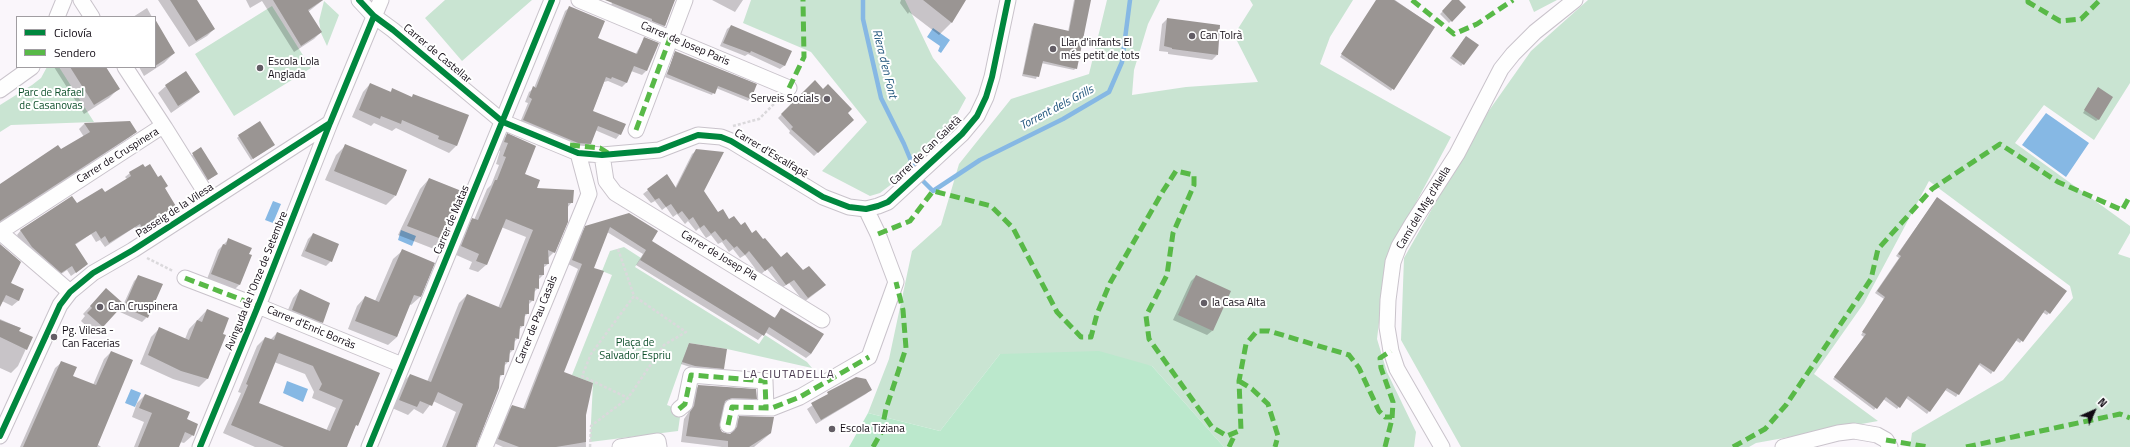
<!DOCTYPE html>
<html>
<head>
<meta charset="utf-8">
<style>
  body { margin:0 }
  #map { position:relative; width:2130px; height:447px; overflow:hidden; background:#faf6fb; font-family:"Titillium Web",sans-serif }
  canvas { display:block }
  .legend { position:absolute; left:16px; top:16px; width:140px; height:52px; box-sizing:border-box; background:#fff; border:1px solid #a09da1; margin:0; padding:5px 7px; list-style:none; font-size:12px; color:#120b14 }
  .legend li { display:flex; align-items:center; gap:8px; height:20px }
  .legend b { width:20px; border:1px solid #a09da1 }
  .north { position:absolute; left:2074px; top:391px; width:40px; height:40px; -webkit-text-stroke:3px #fff; paint-order:stroke; rotate:45deg; font-size:11px; font-weight:700; line-height:16px; text-align:center; color:#120b14 }
  .north::after { content:''; display:block; margin:auto; width:14px; height:18px; background:#120b14; clip-path:polygon(50% 0,100% 100%,50% 72%,0 100%) }
</style>
</head>
<body>
<div id="map">
<canvas width="2130" height="447"></canvas>
<ul class="legend">
<li><b style="height:5px;background:#00873e"></b>Ciclovía</li>
<li><b style="height:5px;background:#58b947"></b>Sendero</li>
</ul>
<div class="north">N</div>
</div>
<script>
const c = document.querySelector('canvas').getContext('2d');
c.lineJoin = 'round';
function fill(path, color) {
  c.fillStyle = color;
  c.fill(path, 'evenodd');
}
function shape(rows) {
  const path = new Path2D();
  for (const r of rows) {
    path.moveTo(r[0], r[1]);
    for (let i = 2; i < r.length; i += 2) path.lineTo(r[i], r[i + 1]);
  }
  return path;
}
function stroke(path, color, width, dash) {
  c.strokeStyle = color;
  c.lineWidth = width;
  c.lineCap = dash ? 'butt' : 'round';
  c.setLineDash(dash || []);
  c.stroke(path);
}
function write(font, color, halo, rows, align = 'center') {
  c.font = font + ' "Titillium Web",sans-serif';
  c.lineWidth = 4;
  c.setLineDash([]);
  c.textBaseline = 'middle';
  c.strokeStyle = halo;
  c.fillStyle = color;
  for (const [text, x, y, turn = 0] of rows) {
    c.save();
    c.translate(x, y);
    c.rotate((+turn || 0) * Math.PI / 180);
    c.textAlign = isNaN(turn) ? turn : align;
    if (halo) c.strokeText(text, 0, 0);
    c.fillText(text, 0, 0);
    c.restore();
  }
}
fill(shape([
  [445,0,532,0,462,61,425,18],
  [751,0,905,0,933,58,966,98,948,131,893,183,880,193,870,196,822,171,867,122,811,52,743,23],
  [1107,0,1160,0,1148,24,1134,70,1132,95,1186,87,1258,82,1234,35,1253,5,1250,0,1353,0,1330,37,1320,64,1451,137,1387,257,1377,339,1387,372,1416,432,1414,447,1224,447,1152,366,1000,354,940,431,868,413,889,359,912,251,941,225,959,164,1011,99,1089,74],
  [1529,0,1557,0,1534,12],
  [1588,0,2130,0,2130,83,2094,140,2044,105,2015,143,2130,226,2130,233,2118,254,2130,258,2130,447,1910,447,1912,433,2003,380,2073,298,2070,286,1929,181,1864,303,1814,374,1878,421,1756,443,1749,447,1461,447,1401,340,1404,258,1483,119,1531,51],
  [324,1,339,15,327,46,321,33,319,21],
  [272,6,311,68,234,116,195,54],
  [47,67,59,67,94,122,11,125,0,132,0,105,32,85,41,78],
  [624,247,641,258,635,267,759,344,765,335,807,362,812,368,727,349,689,343,667,405,681,410,678,431,590,442,593,383,572,375,612,275,602,271,610,251]
]), '#c9e4d2');
fill(shape([
  [1099,351,1152,366,1224,447,849,447,868,413,940,431,1000,354]
]), '#bbe8cc');
fill(shape([
  [933,28,950,40,941,53,938,51,940,46,927,37],
  [2046,113,2089,143,2066,177,2022,145],
  [273,201,281,204,273,223,265,220],
  [401,230,416,236,412,246,398,240],
  [287,381,308,389,303,402,283,393],
  [131,389,141,393,135,407,125,403]
]), '#86b8e4');
fill(shape([
  [158,0,196,0,214,29,207,36,189,47],
  [246,0,323,0,308,12,321,32,314,39,294,52,262,1,250,8],
  [613,0,671,0,673,3,665,26,661,29,610,8],
  [712,0,743,0,735,12],
  [901,0,961,0,963,2,951,23,939,35,909,12,908,14,900,3],
  [1074,0,1090,0,1076,68,1074,70,1041,63,1036,79,1022,76,1032,27,1034,24,1068,32],
  [1377,0,1395,0,1434,27,1391,91,1340,57],
  [1454,0,1458,0,1465,7,1449,23,1440,14],
  [570,7,597,38,635,55,645,38,646,71,642,75,631,71,626,83,622,87,608,81,604,82,592,112,620,134,616,139,595,130,590,143,586,148,573,147,519,125,528,103,525,102,529,92,534,88,565,11],
  [147,8,152,17,133,17],
  [1167,19,1217,55,1212,60,1168,54,1168,52,1159,51,1162,24],
  [155,22,174,53,164,63,144,76,139,67,155,67],
  [731,26,791,52,784,66,780,69,748,54,745,56,720,46,727,29],
  [1464,39,1463,64,1461,66,1450,58],
  [676,52,750,98,748,101,716,88,712,95,665,77],
  [54,67,105,67,119,88,109,98,84,114],
  [815,82,852,120,814,156,789,133,790,131,778,118],
  [370,84,389,93,392,90,411,98,414,95,468,116,456,146,449,153,396,128,392,131,374,123,371,126,352,117,363,92],
  [166,86,199,92,191,99,171,113,158,93],
  [2098,89,2099,119,2096,121,2083,113],
  [129,122,135,132,130,137,0,223,0,187,84,137,79,129,84,124],
  [507,135,524,174,536,189,572,202,567,208,554,252,547,259,548,264,543,268,543,275,538,280,538,288,533,293,533,300,528,305,528,313,523,318,523,326,518,330,518,338,514,342,513,350,509,354,508,362,504,366,503,374,499,378,474,447,442,447,456,412,433,401,423,414,414,409,408,415,392,408,402,383,410,375,427,382,459,303,467,295,498,308,526,237,501,227,486,265,478,272,469,269,472,262,454,254,465,227,473,219,474,220,487,189,491,185,499,165,496,164,500,151,497,150,500,142],
  [239,136,274,145,251,160,237,138],
  [345,146,395,196,386,205,325,180,336,155],
  [201,149,217,174,203,184,187,159],
  [697,150,703,191,718,213,763,241,781,258,825,285,821,289,804,302,789,283,782,288,767,269,760,275,745,255,740,258,733,249,729,252,722,242,718,244,711,235,706,238,699,228,696,231,688,221,685,224,677,214,673,217,666,207,662,210,655,201,651,203,643,194,667,175,675,188,692,154],
  [130,173,164,189,176,207,138,232,135,227,105,247,100,240,96,242,91,234,75,245,82,268,71,276,67,270,57,277,27,252,17,235,21,230,105,193,127,179,125,177],
  [429,179,443,239,434,249,398,235,420,189],
  [1935,201,2049,313,2047,315,2042,312,2020,343,2015,340,1991,374,1978,364,1956,397,1945,390,1927,414,1906,398,1897,409,1883,399,1874,410,1833,379,1864,337,1861,335,1884,299,1875,293,1899,258,1896,256],
  [629,214,651,241,774,318,781,310,811,354,806,358,765,332,758,340,636,265,643,254,607,232,593,268,563,373,585,415,586,447,503,447,494,443,508,410,512,406,523,409,525,404,578,269,568,264,581,232,586,227],
  [313,234,331,261,326,266,301,256,308,239],
  [229,239,250,256,239,285,234,290,207,279,218,250],
  [0,245,10,283,23,289,18,301,12,306,0,300],
  [402,251,420,297,411,305,409,304,397,337,388,345,348,329,357,306,365,297,375,301,393,259],
  [139,276,147,317,142,322,120,312,134,281],
  [1196,276,1212,331,1207,335,1173,320,1191,281],
  [300,290,322,322,314,330,285,317,293,298],
  [99,297,122,304,95,334,81,321,85,316,83,314],
  [207,310,222,335,224,336,207,379,199,387,173,379,140,364,151,337,159,329,185,339,189,329],
  [0,319,20,328,18,331,31,338,18,366,11,373,0,368],
  [277,333,378,374,346,447,255,447,223,433,241,393,238,392,257,346,265,338,270,340],
  [274,362,305,374,314,392,312,398,336,408,326,431,257,404],
  [689,344,724,368,721,370,693,368,681,364],
  [111,352,97,444,101,447,20,447,55,368,62,362,71,377,93,385,104,359],
  [845,383,871,389,866,394,816,424,807,409],
  [699,386,756,398,749,404,723,405,718,428,722,433,731,435,733,423,740,417,771,433,754,447,722,447,681,442,684,419,688,413,692,392],
  [145,395,185,419,193,435,184,443,180,442,177,447,134,447,144,422,132,417,137,403]
]), '#0003');
stroke(shape([
  [863,0,863,19,881,98,904,144,917,175,933,191,980,160,1063,119,1109,92,1122,62,1130,0]
]), '#86b8e4', 4.5);
fill(shape([
  [170,0,197,0,215,29,196,41],
  [273,0,323,0,308,10,322,32,301,46],
  [605,0,675,0,665,26,652,21,652,19],
  [923,0,966,0,952,23],
  [1075,0,1091,0,1077,69,1043,61,1039,77,1023,74,1034,23,1069,31],
  [1376,0,1394,0,1435,27,1394,90,1341,54],
  [1452,0,1459,0,1466,7,1452,22,1442,11],
  [569,6,605,21,598,38,637,54,644,37,659,43,647,71,634,66,627,83,612,77,611,79,606,77,593,111,626,124,621,135,598,126,591,144,578,143,523,120,532,99,529,97,533,86,536,88],
  [1167,18,1220,25,1218,55,1172,49,1172,48,1164,46],
  [155,19,175,53,155,66],
  [731,25,792,51,785,66,751,51,750,53,723,43],
  [1466,36,1479,45,1464,65,1452,56],
  [675,51,757,84,751,99,718,86,715,94,667,74],
  [70,67,106,67,120,89,94,105],
  [186,71,200,92,178,106,165,85],
  [815,80,823,89,828,84,852,109,848,113,854,120,818,153,791,129,793,127,781,114],
  [370,83,391,92,392,88,412,97,413,94,469,115,457,146,438,139,439,136,402,120,401,124,381,116,380,119,359,110],
  [2098,87,2113,97,2099,120,2084,110],
  [130,121,137,132,0,221,0,184,58,145,61,149,90,132,84,123],
  [260,121,275,145,253,159,238,135],
  [507,133,536,146,525,174,540,180,537,188,574,190,573,203,568,203,568,222,555,253,548,250,549,264,544,264,544,275,539,275,539,289,535,288,534,301,529,300,529,314,525,314,524,326,520,326,519,339,515,338,514,350,510,350,509,362,505,362,504,375,500,375,499,388,476,447,446,447,463,404,438,392,432,406,420,401,417,407,399,400,410,374,431,382,467,294,501,308,508,292,533,230,506,219,487,265,476,261,479,254,461,246,472,218,478,220,495,180,497,180,506,157,503,156,508,143,504,142],
  [345,144,407,170,396,196,334,171],
  [201,147,218,174,208,180,192,153],
  [696,149,724,152,704,191,718,212,723,209,729,219,734,216,741,225,745,222,752,233,756,230,763,239,765,238,781,257,787,252,803,270,809,266,826,285,808,298,794,280,786,285,772,266,765,271,749,251,745,255,737,246,734,248,726,239,723,241,715,231,711,234,704,225,700,228,693,217,689,220,682,211,678,214,671,204,666,207,659,198,655,200,647,189,667,174,676,188],
  [143,164,145,167,150,164,158,177,161,175,168,186,165,188,177,208,143,229,140,224,109,243,105,236,101,239,96,231,75,244,88,264,76,273,72,266,61,273,32,247,20,230,72,196,77,203,102,188,105,192,131,176,129,172],
  [429,178,464,192,444,240,407,226],
  [1937,197,2067,291,2050,314,2045,310,2023,342,2018,338,1994,372,1980,363,1959,395,1947,388,1930,412,1908,396,1900,408,1886,397,1877,409,1834,377,1866,334,1862,332,1885,297,1877,291,1901,256,1898,254],
  [629,213,658,231,652,241,743,298,775,318,781,308,824,334,811,354,769,327,764,336,640,260,646,250,610,227,594,268,604,271,564,372,593,383,586,415,586,442,556,447,519,447,498,439,512,405,525,409,529,398,582,264,572,260,585,226],
  [313,233,339,244,332,262,305,251],
  [228,238,252,248,249,254,252,255,240,285,211,274,223,244,226,245],
  [0,244,21,262,11,283,24,289,19,301,6,295,0,307],
  [402,249,435,263,421,297,414,295,397,337,355,321,365,296,379,302],
  [138,275,163,284,148,318,124,307],
  [1196,275,1231,291,1213,331,1178,315],
  [106,288,124,304,103,327,87,313,92,308,90,306],
  [300,289,330,303,323,323,292,310],
  [207,309,229,318,223,334,226,335,208,379,181,371,148,355,159,327,189,340,197,320,202,322],
  [0,320,21,328,19,331,33,337,27,350,0,337],
  [277,332,380,373,358,426,356,425,347,447,284,447,231,425,248,385,246,384,265,337,274,340],
  [279,353,313,366,322,384,319,390,343,400,330,431,259,403],
  [689,343,727,349,724,369,695,366,682,362],
  [111,351,133,360,97,447,23,447,61,361,77,367,73,376,96,385],
  [856,377,866,379,872,390,821,420,811,403,828,394,827,392],
  [698,385,756,389,757,399,732,398,725,401,720,428,722,432,730,434,737,427,739,416,774,417,771,433,749,447,728,447,728,441,686,436,690,412,694,406],
  [145,394,190,412,187,419,198,424,194,436,185,432,179,447,138,447,152,413,139,408]
]), '#9a9593');
const minor = shape([
  [81,0,92,17],
  [359,0,374,16,393,30,503,122,578,153,602,155,659,150,698,135,721,137,731,141,823,197,849,207,866,209,878,206,888,202,962,134,977,116,986,97,992,77,1008,0],
  [579,0,789,88],
  [57,17,64,0],
  [125,67,165,128],
  [0,90,32,67],
  [636,130,685,0],
  [578,153,589,194],
  [602,155,606,181,615,193,822,320],
  [0,232,158,129,165,128,210,200],
  [0,232,70,292],
  [185,278,258,306,402,365],
  [679,409,685,404,691,375,765,381,766,408],
  [728,425,732,407,772,408,800,397,869,357,896,282,878,234,866,209],
  [0,436,60,305,70,292,93,273,133,250,330,123,381,0],
  [200,447,258,306,330,123],
  [369,447,552,0],
  [485,447,589,194],
  [620,447,658,441,659,447],
  [1442,447,1397,369,1391,351,1387,327,1388,300,1393,262,1399,246,1412,224,1457,154,1501,69,1513,54,1535,32,1575,0],
  [1783,447,1838,433,1854,431,1877,435,1886,440,1890,447]
]);
stroke(minor, '#c9c3cb', 17);
stroke(shape([
  [733,126,759,119,779,99],
  [618,249,634,296,591,354,582,376,628,398],
  [147,258,173,271],
  [590,447,591,426,628,398,664,345,686,332,634,296]
]), '#dbd9dc', 2.5, [3, 2]);
stroke(minor, '#fefefe', 15);
stroke(shape([
  [1412,0,1454,34,1477,24,1513,0],
  [2028,0,2028,2,2060,21,2081,19,2100,0],
  [789,88,804,57,803,0],
  [636,130,670,38],
  [570,145,600,148,608,153],
  [878,234,910,221,933,191,991,206,1013,228,1057,312,1081,337,1091,337,1097,314,1110,283,1163,191,1176,171,1194,175,1194,185,1173,233,1167,275,1146,316,1149,339,1212,427,1227,436,1241,430,1239,381,1246,344,1257,331,1269,331,1349,355,1359,368,1379,411,1385,417,1392,417],
  [185,278,258,306],
  [1239,381,1252,389,1268,404,1278,436,1275,447],
  [679,409,685,404,691,375,765,381,766,408],
  [728,425,732,407,772,408,800,397,869,357],
  [1886,440,1928,447],
  [873,447,881,433,886,409,906,348,903,310,896,282],
  [1229,447,1236,432],
  [1385,447,1392,419,1393,402,1381,368,1380,358,1391,351],
  [1733,447,1765,429,1786,405,1871,279,1878,249,1932,189,2000,144,2058,182,2122,210,2130,196],
  [1966,447,2120,414,2130,418]
]), '#58b947', 5, [10, 5]);
stroke(shape([
  [359,0,374,16,393,30,503,122,578,153,602,155,659,150,698,135,721,137,731,141,823,197,849,207,866,209,878,206,888,202,962,134,977,116,986,97,992,77,1008,0],
  [0,436,60,305,70,292,93,273,133,250,330,123,374,16],
  [200,447,258,306,330,123],
  [369,447,552,0]
]), '#00873e', 6);
for (const [x, y, r, color] of [
  [1192,36,4,"#635d65"],
  [1053,49,4,"#635d65"],
  [260,68,4,"#635d65"],
  [827,99,4,"#635d65"],
  [1204,303,4,"#635d65"],
  [100,307,4,"#635d65"],
  [54,337,4,"#635d65"],
  [832,429,4,"#635d65"]
]) {
  const dot = new Path2D();
  dot.arc(x, y, r, 0, 2 * Math.PI);
  c.fillStyle = color;
  c.fill(dot);
  stroke(dot, '#fff', 1.5);
}
write('11px', '#120b14', '#fff', [
  ["Can Tolrà",1200,36],
  ["Llar d'infants El",1061,43],
  ["més petit de tots",1061,56],
  ["Escola Lola",268,62],
  ["Anglada",268,75],
  ["Serveis Socials",819,99,"right"],
  ["la Casa Alta",1212,303],
  ["Can Cruspinera",108,307],
  ["Pg. Vilesa -",62,331],
  ["Can Facerias",62,344],
  ["Escola Tiziana",840,429]
], 'left');
write('11px', '#120b14', '#fff', [
  ["Carrer de Josep Paris",685,44,23],
  ["Carrer de Castellar",437,54,40],
  ["Carrer de Can Gaietà",926,151,-44],
  ["Carrer d'Escalfapé",771,154,31],
  ["Carrer de Cruspinera",118,156,-32],
  ["Camí del Mig d'Alella",1424,208,-59],
  ["Passeig de la Vilesa",175,211,-33],
  ["Carrer de Matas",452,220,-67],
  ["Carrer de Josep Pla",719,256,31],
  ["Avinguda de l'Onze de Setembre",257,281,-68],
  ["Carrer de Pau Casals",537,320,-68],
  ["Carrer d'Enric Borràs",311,328,23]
]);
write('11px', '#0f502c', '#fff', [
  ["Parc de Rafael",51,93],
  ["de Casanovas",51,106],
  ["Plaça de",635,343],
  ["Salvador Espriu",635,356]
]);
write('italic 12px', '#1d527a', '#fff', [
  ["Riera d'en Font",884,64,76],
  ["Torrent dels Grills",1057,108,-28]
]);
c.letterSpacing = '1px';
write('12px', '#48384e', '#fff', [
  ["LA CIUTADELLA",789,375]
]);
c.letterSpacing = '0px';
</script>
</body>
</html>
